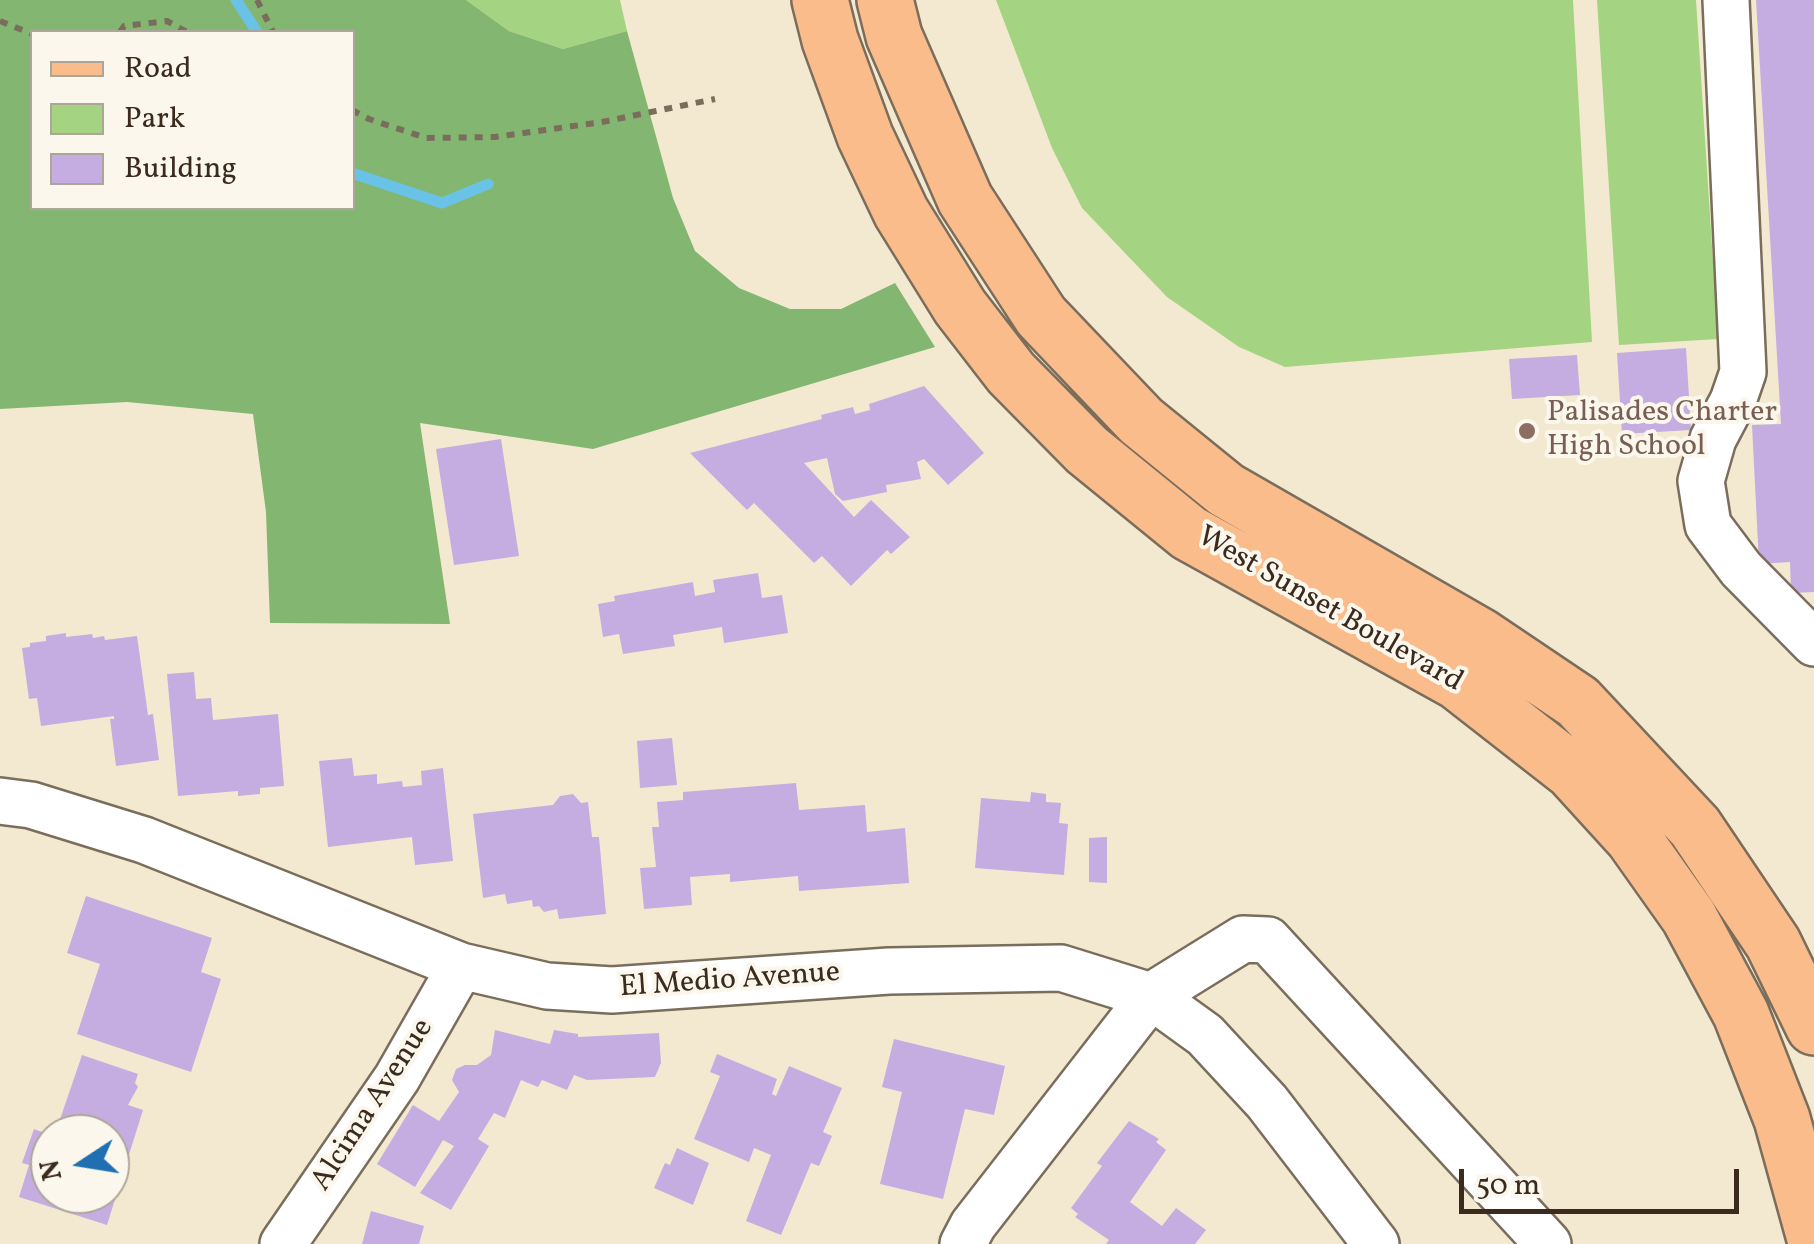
<!DOCTYPE html>
<html>
<head>
<meta charset="utf-8">
<style>
  body { margin:0 }
  #map { position:relative; width:1814px; height:1244px; overflow:hidden; background:#f3e9d0; font-family:Vollkorn,serif }
  canvas { display:block }
  .legend { position:absolute; left:30px; top:30px; width:325px; height:180px; box-sizing:border-box; background:#fbf7ec; border:2px solid #aea59a; margin:0; padding:12px 18px; list-style:none; font-size:30px; color:#3b2a1e }
  .legend li { display:flex; align-items:center; gap:20px; height:50px }
  .legend b { width:50px; border:2px solid #aea59a }
  .north { position:absolute; left:30px; top:1114px; width:100px; height:100px; box-sizing:border-box; background:#fbf7ec; border:2px solid #aea59a; border-radius:50%; rotate:258deg; font-size:28px; font-weight:700; line-height:40px; text-align:center; color:#3b2a1e }
  .north::after { content:''; display:block; margin:auto; width:35px; height:45px; background:#1f6fb2; clip-path:polygon(50% 0,100% 100%,50% 72%,0 100%) }
  .scale { position:absolute; left:1459px; top:1169px; width:280px; height:45px; box-sizing:border-box; border:5px solid #3b2a1e; border-top:0; padding-left:12px; font-size:30px; line-height:35px; white-space:nowrap; color:#3b2a1e; -webkit-text-stroke:8px #fbf7ec; paint-order:stroke }
</style>
</head>
<body>
<div id="map">
<canvas width="1814" height="1244"></canvas>
<ul class="legend">
<li><b style="height:12px;background:#fabc8b"></b>Road</li>
<li><b style="height:28px;background:#a4d482"></b>Park</li>
<li><b style="height:28px;background:#c5ade1"></b>Building</li>
</ul>
<div class="north">N</div>
<div class="scale">50 m</div>
</div>
<script>
const c = document.querySelector('canvas').getContext('2d');
c.lineJoin = 'round';
function fill(path, color) {
  c.fillStyle = color;
  c.fill(path, 'evenodd');
}
function shape(rows) {
  const path = new Path2D();
  for (const r of rows) {
    path.moveTo(r[0], r[1]);
    for (let i = 2; i < r.length; i += 2) path.lineTo(r[i], r[i + 1]);
  }
  return path;
}
function stroke(path, color, width, dash) {
  c.strokeStyle = color;
  c.lineWidth = width;
  c.lineCap = dash ? 'butt' : 'round';
  c.setLineDash(dash || []);
  c.stroke(path);
}
function write(font, color, halo, rows, align = 'center') {
  c.font = font + ' Vollkorn,serif';
  c.lineWidth = 8;
  c.setLineDash([]);
  c.textBaseline = 'middle';
  c.strokeStyle = halo;
  c.fillStyle = color;
  for (const [text, x, y, turn = 0] of rows) {
    c.save();
    c.translate(x, y);
    c.rotate((+turn || 0) * Math.PI / 180);
    c.textAlign = isNaN(turn) ? turn : align;
    if (halo) c.strokeText(text, 0, 0);
    c.fillText(text, 0, 0);
    c.restore();
  }
}
fill(shape([
  [466,0,620,0,627,31,563,49,509,31],
  [996,0,1573,0,1592,342,1285,367,1239,347,1167,297,1082,208,1052,148],
  [1597,0,1696,0,1718,339,1619,345]
]), '#a4d482');
fill(shape([
  [0,0,466,0,509,31,563,49,627,31,673,198,695,251,739,288,790,309,841,309,895,283,935,347,593,449,420,423,450,624,270,623,266,512,253,414,127,402,0,409],
  [32,32,352,32,352,208,32,208]
]), '#83b670');
stroke(shape([
  [236,0,257,32],
  [352,173,442,203,488,184]
]), '#6ac3e7', 11);
fill(shape([
  [1756,0,1814,0,1814,592,1791,593,1790,562,1759,564,1752,425,1781,424],
  [1686,348,1691,430,1622,434,1617,353],
  [1577,355,1580,395,1512,399,1509,359],
  [924,386,984,453,948,485,924,459,917,462,921,479,886,485,887,492,843,501,835,494,827,458,804,463,854,517,871,500,910,537,891,554,887,550,851,586,822,556,814,563,754,503,747,510,690,453,822,419,821,415,853,407,855,414,870,410,869,404],
  [501,439,519,556,454,565,436,449],
  [758,573,762,598,782,595,788,633,724,643,722,627,673,635,675,646,623,654,619,634,603,637,598,604,615,601,614,596,693,582,695,596,715,592,713,580],
  [66,633,66,637,92,634,93,638,104,636,105,640,137,636,148,715,153,714,159,760,116,766,110,719,114,719,114,716,41,726,37,698,29,699,22,648,30,647,30,643,46,641,46,636],
  [194,672,196,699,211,698,213,720,278,714,284,786,260,788,260,794,238,796,238,791,178,796,167,674],
  [672,738,677,785,640,788,637,741],
  [352,758,354,776,377,774,377,784,402,781,403,787,422,785,421,771,443,768,453,861,415,865,412,837,328,847,319,761],
  [796,783,799,810,865,805,867,832,905,828,909,883,799,891,798,876,730,882,730,874,690,877,692,905,644,909,640,868,656,867,652,827,659,827,657,802,683,800,683,792],
  [1031,792,1046,794,1046,802,1061,803,1059,823,1068,824,1064,875,975,868,981,798,1030,802],
  [573,794,581,803,588,802,592,837,599,837,606,914,559,919,557,909,544,912,539,906,533,907,532,900,507,904,505,894,483,898,473,814,553,805,560,796],
  [1107,837,1107,883,1089,882,1089,838],
  [86,896,212,938,201,972,221,979,191,1072,77,1034,100,964,67,953],
  [495,1030,550,1044,554,1030,578,1034,578,1037,659,1033,661,1063,655,1077,587,1080,574,1075,567,1090,542,1080,538,1087,521,1080,505,1118,494,1113,478,1139,489,1146,451,1210,420,1193,454,1146,443,1140,415,1187,377,1164,413,1105,439,1121,459,1092,452,1080,456,1069,465,1065,477,1065,491,1055],
  [894,1039,1005,1066,994,1115,965,1109,943,1199,880,1184,902,1092,882,1087],
  [717,1054,777,1079,772,1094,776,1096,789,1066,842,1088,823,1132,832,1136,819,1166,811,1163,781,1235,746,1221,771,1155,754,1148,749,1162,694,1139,720,1076,710,1072],
  [82,1055,138,1074,135,1083,138,1087,128,1105,143,1110,107,1225,19,1197,29,1165,22,1163,34,1129,50,1135,50,1194,110,1194,110,1134,55,1134],
  [1129,1121,1159,1139,1156,1142,1166,1150,1130,1202,1162,1226,1176,1208,1206,1230,1195,1244,1106,1244,1109,1240,1075,1217,1078,1214,1071,1208,1102,1166,1097,1163],
  [677,1148,709,1163,693,1205,654,1188,665,1163,670,1165],
  [371,1211,424,1226,419,1244,362,1244]
]), '#c5ade1');
const minor = shape([
  [1726,0,1743,372,1733,401,1713,439,1701,481,1708,525,1741,569,1814,643],
  [0,801,31,805,144,840,461,966,547,986,612,990,889,971,1061,968,1151,996,1205,1035,1267,1102,1376,1244],
  [283,1244,397,1078,461,966],
  [963,1244,973,1225,1151,996,1243,939,1268,940,1548,1244]
]);
const major = shape([
  [820,0,830,40,865,136,901,212,960,307,1011,373,1087,450,1189,533,1458,682,1572,771,1633,838,1689,917,1741,1014,1782,1119,1814,1235],
  [885,0,894,36,965,199,1041,316,1141,421,1226,490,1480,636,1578,702,1695,827,1773,943,1814,1027]
]);
stroke(minor, '#7b6d5c', 50);
stroke(major, '#7b6d5c', 60);
stroke(shape([
  [257,0,273,32],
  [0,21,32,34],
  [120,32,124,26,167,21,187,32],
  [352,110,369,119,426,138,495,137,602,122,715,99]
]), '#7b6d5c', 6, [8, 8]);
stroke(minor, '#fff', 45);
stroke(major, '#fabc8b', 55);
for (const [x, y, r, color] of [
  [1527,431,10,"#8d6e63"]
]) {
  const dot = new Path2D();
  dot.arc(x, y, r, 0, 2 * Math.PI);
  c.fillStyle = color;
  c.fill(dot);
  stroke(dot, '#fbf7ec', 4);
}
write('30px', '#785e54', '#fbf7ec', [
  ["Palisades Charter",1547,414],
  ["High School",1547,448]
], 'left');
write('30px', '#3b2a1e', '#fbf7ec', [
  ["West Sunset Boulevard",1329,611,30],
  ["El Medio Avenue",730,982,-4],
  ["Alcima Avenue",374,1106,-57]
]);
</script>
</body>
</html>
